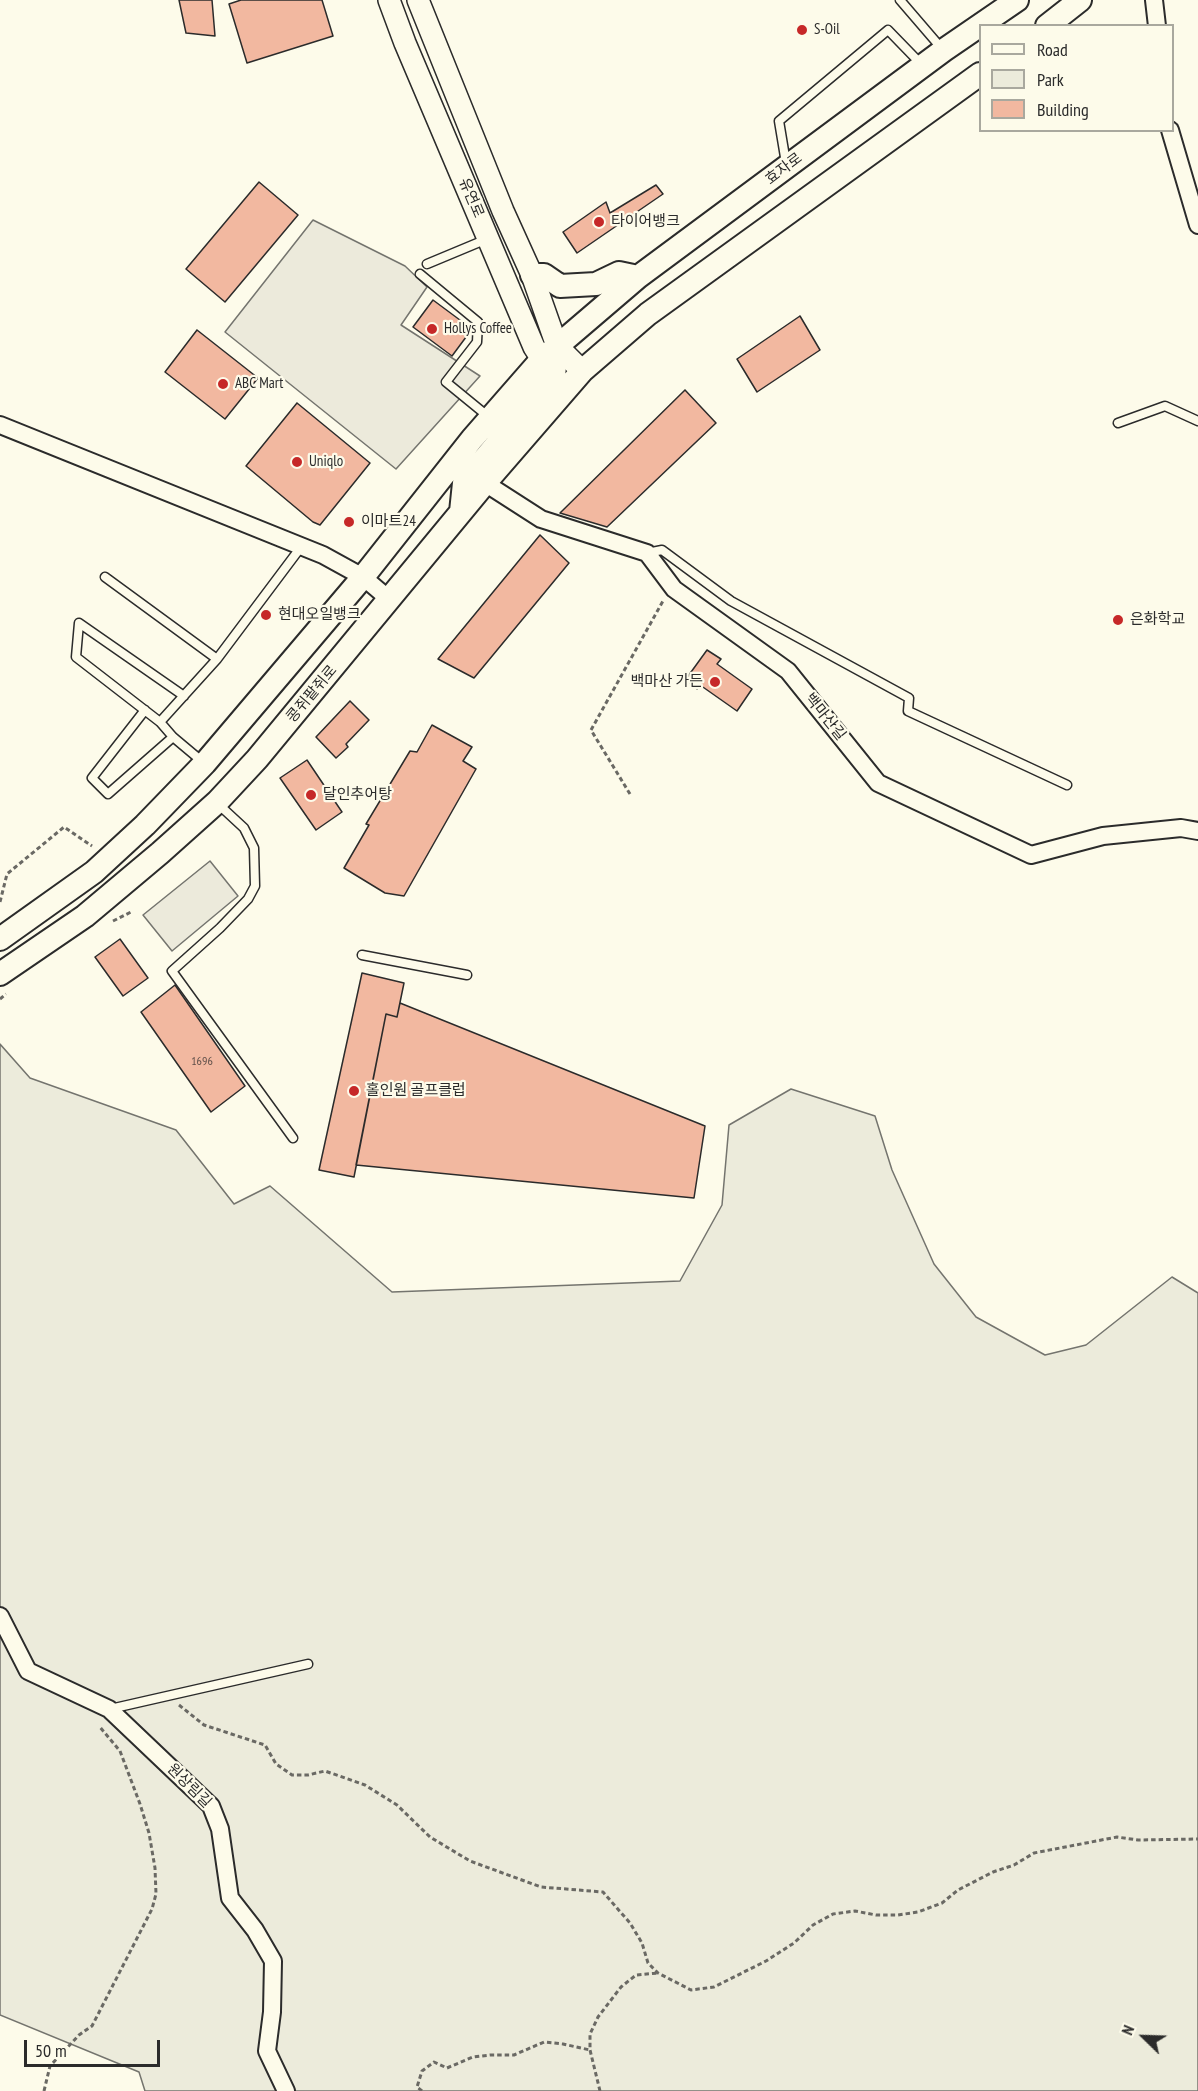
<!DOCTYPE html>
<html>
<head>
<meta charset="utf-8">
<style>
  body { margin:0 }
  #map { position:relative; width:1198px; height:2091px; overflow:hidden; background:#fdfbea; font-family:"PT Sans Narrow",sans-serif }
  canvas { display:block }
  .legend { position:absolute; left:979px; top:24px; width:195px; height:108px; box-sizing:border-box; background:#fdfbea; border:2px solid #a9a89e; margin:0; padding:8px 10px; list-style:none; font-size:18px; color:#2b2b2b }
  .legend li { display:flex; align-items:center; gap:12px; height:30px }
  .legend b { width:30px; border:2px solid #a9a89e }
  .north { position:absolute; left:1114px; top:2007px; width:60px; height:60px; -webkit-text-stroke:4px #fdfbea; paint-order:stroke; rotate:293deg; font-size:16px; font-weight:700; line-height:24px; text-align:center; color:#2b2b2b }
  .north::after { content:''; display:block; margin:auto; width:21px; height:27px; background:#2b2b2b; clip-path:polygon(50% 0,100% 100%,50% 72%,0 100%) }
  .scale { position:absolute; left:24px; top:2040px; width:136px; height:27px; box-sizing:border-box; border:3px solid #2b2b2b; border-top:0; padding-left:8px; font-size:18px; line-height:21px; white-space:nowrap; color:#2b2b2b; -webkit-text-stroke:4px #fdfbea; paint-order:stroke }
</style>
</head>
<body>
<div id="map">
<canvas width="1198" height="2091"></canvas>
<ul class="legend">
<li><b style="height:8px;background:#fdfbea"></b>Road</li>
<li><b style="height:16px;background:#ecebdb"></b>Park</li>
<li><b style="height:16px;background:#f2b8a0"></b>Building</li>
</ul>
<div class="north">N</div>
<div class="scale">50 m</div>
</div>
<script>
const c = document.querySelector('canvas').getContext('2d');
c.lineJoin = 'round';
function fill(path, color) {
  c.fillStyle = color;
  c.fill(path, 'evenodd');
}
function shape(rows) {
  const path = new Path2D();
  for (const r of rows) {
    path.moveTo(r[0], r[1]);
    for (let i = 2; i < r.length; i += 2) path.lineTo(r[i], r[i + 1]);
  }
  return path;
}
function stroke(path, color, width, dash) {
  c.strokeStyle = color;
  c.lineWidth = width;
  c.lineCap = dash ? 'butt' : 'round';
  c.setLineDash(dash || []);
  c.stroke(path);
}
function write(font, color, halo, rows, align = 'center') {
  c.font = font + ' "PT Sans Narrow","Noto Sans KR",sans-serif';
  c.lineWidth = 4.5;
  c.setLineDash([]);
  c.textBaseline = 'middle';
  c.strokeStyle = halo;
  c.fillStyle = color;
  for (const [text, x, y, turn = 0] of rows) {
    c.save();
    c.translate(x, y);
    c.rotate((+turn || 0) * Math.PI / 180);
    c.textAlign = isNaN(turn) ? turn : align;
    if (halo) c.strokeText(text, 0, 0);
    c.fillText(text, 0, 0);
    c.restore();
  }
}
const green = shape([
  [0,1044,30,1078,176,1130,234,1204,270,1186,392,1292,680,1281,722,1205,729,1125,791,1089,875,1116,892,1170,934,1264,976,1317,1045,1355,1086,1345,1172,1277,1198,1293,1198,2091,145,2091,139,2072,0,2015,0,1044]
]);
fill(green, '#ecebdb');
stroke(green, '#74746e', 1.5);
const parking = shape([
  [313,220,405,266,427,287,401,325,480,376,396,469,225,332,313,220],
  [210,861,238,896,172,951,143,915,210,861]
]);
fill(parking, '#eceadb');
stroke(parking, '#74746e', 1.5);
const building = shape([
  [179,0,212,0,215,36,186,33,179,0],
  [241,0,322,0,333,36,247,63,229,4,241,0],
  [259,182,298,215,225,302,186,269,259,182],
  [656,185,663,194,577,253,563,232,606,202,610,213,656,185],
  [433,300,472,329,452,356,413,327,433,300],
  [800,316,820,350,757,392,737,359,800,316],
  [197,330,258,378,225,419,165,372,197,330],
  [685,390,716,423,607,527,560,513,685,390],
  [297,403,370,463,320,525,313,522,246,466,297,403],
  [540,535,569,563,474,678,438,659,540,535],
  [707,650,721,659,717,664,752,689,737,711,700,685,697,689,686,679,707,650],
  [350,701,369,720,346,744,348,747,336,758,316,737,350,701],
  [432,725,472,747,463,761,476,769,404,896,385,893,344,868,369,825,366,824,410,751,417,752,432,725],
  [307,760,342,812,316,830,280,778,307,760],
  [120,939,148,978,123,996,95,957,120,939],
  [362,973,404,983,397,1017,386,1014,354,1177,319,1170,362,973],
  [175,985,245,1086,211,1112,141,1012,175,985],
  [400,1003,705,1126,694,1198,356,1165,386,1014,397,1017,400,1003]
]);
fill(building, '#f2b8a0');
stroke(building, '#2b2b2b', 1.5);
const service = shape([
  [900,0,943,50],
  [786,163,779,121,888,30,922,65],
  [427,264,487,239],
  [420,274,478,322,477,342,446,382,490,418],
  [1118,423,1165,406,1198,421],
  [647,553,662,550,731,601,909,698,908,711,1067,785],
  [105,577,217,659],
  [145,710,92,778,108,794,173,737],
  [160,722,76,657,79,623,184,696],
  [204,763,173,737,160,722,217,659,301,547],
  [217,803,244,828,254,848,255,886,248,899,220,928,172,971,293,1138],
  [362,955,467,975],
  [110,1709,308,1664]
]);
const minor = shape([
  [1154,0,1157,26],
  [1170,130,1198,225],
  [0,425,323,555,363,577,390,600],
  [485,483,541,519,647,553,674,589,788,671,878,783,1031,855,1103,836,1181,828,1198,831],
  [0,1616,28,1671,109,1709,211,1806,220,1829,230,1898,255,1930,273,1961,272,2012,267,2051,286,2091]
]);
const tertiary = shape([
  [389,0,405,43,534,347,551,373],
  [418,0,503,211,532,275,557,346,582,371]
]);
const secondary = shape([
  [1047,26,1080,0],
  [532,275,544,275,560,286,596,284,619,273,638,277],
  [461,512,464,483,554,376,557,346],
  [0,939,94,872,145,825,205,763,363,577,472,439,541,360,638,277,944,50,1017,0],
  [0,974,85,916,160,853,217,802,257,759,485,483,582,371,648,314,980,74]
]);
stroke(service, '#2b2b2b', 11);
stroke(minor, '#2b2b2b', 20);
stroke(tertiary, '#2b2b2b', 24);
stroke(secondary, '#2b2b2b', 26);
stroke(shape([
  [630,794,591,730,663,601],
  [0,902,7,874,64,827,92,846],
  [113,921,133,911],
  [0,999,6,994],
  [179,1705,204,1725,265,1745,276,1764,292,1775,308,1775,325,1771,365,1785,397,1805,430,1837,470,1861,541,1887,603,1892,630,1923,642,1943,648,1963,658,1973,691,1990,714,1987,766,1961,794,1943,813,1925,833,1914,855,1911,876,1915,898,1915,918,1912,942,1903,958,1890,993,1872,1014,1865,1034,1853,1117,1837,1138,1840,1198,1839],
  [44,2091,50,2066,79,2035,92,2026,152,1909,156,1894,155,1868,149,1833,140,1804,120,1751,99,1726],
  [422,2091,417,2087,422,2071,434,2062,447,2068,473,2057,490,2055,514,2055,544,2042,563,2044,590,2050],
  [600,2091,590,2050,590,2034,598,2017,621,1987,636,1975,658,1973]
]), '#6a6964', 3, [4.5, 3]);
stroke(service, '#fdfbea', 8);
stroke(minor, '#fdfbea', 16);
stroke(tertiary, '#fdfbea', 21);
stroke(secondary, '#fdfbea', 22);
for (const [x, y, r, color] of [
  [802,30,6,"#c62828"],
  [599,222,6,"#c62828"],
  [432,329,6,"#c62828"],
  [223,384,6,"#c62828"],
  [297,462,6,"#c62828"],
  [349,522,6,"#c62828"],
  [266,615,6,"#c62828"],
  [1118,620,6,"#c62828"],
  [715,682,6,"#c62828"],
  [311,795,6,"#c62828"],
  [354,1091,6,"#c62828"]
]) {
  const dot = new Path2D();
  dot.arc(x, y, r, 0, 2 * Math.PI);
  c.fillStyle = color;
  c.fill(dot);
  stroke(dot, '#fdfbea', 2);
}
write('12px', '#5d4e48', null, [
  ["1696",202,1062]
]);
write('15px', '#2b2b2b', '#fdfbea', [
  ["S-Oil",814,30],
  ["타이어뱅크",611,222],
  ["Hollys Coffee",444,329],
  ["ABC Mart",235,384],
  ["Uniqlo",309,462],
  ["이마트24",361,522],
  ["현대오일뱅크",278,615],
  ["은화학교",1130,620],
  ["백마산 가든",703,682,"right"],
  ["달인추어탕",323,795],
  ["홀인원 골프클럽",366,1091]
], 'left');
write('15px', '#2b2b2b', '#fdfbea', [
  ["효자로",784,169,-37],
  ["유연로",471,198,67],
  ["콩쥐팥쥐로",312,694,-50],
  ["백마산길",825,717,51],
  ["원상림길",189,1786,45]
]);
</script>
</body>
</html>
